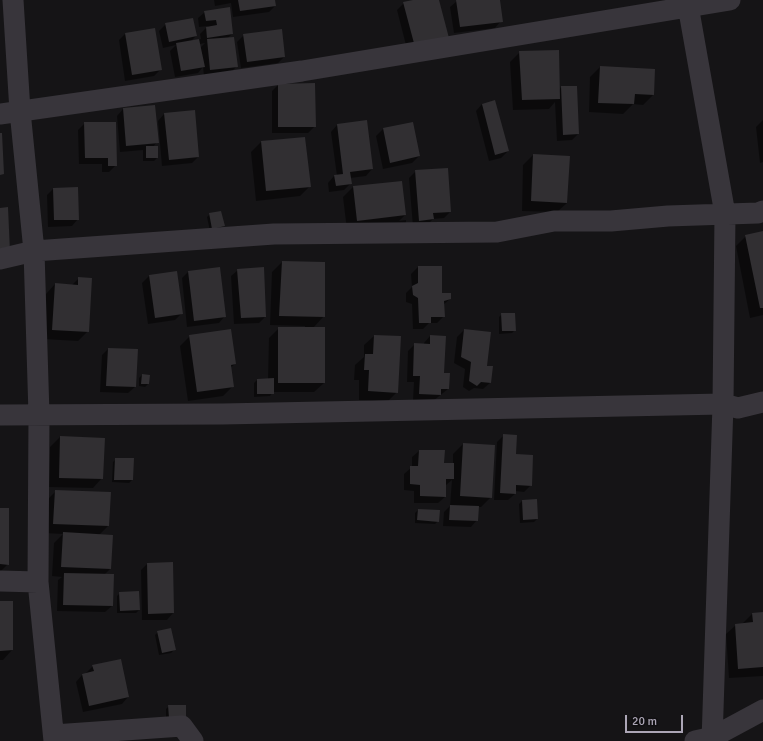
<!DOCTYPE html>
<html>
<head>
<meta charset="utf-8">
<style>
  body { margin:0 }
  #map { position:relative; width:763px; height:741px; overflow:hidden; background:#151416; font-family:Signika,sans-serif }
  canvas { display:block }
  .scale { position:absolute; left:625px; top:715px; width:58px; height:18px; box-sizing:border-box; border:2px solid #aca6b6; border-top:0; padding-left:5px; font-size:12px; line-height:14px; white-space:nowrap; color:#aca6b6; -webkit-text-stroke:3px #100f11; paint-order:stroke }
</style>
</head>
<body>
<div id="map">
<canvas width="763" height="741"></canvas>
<div class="scale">20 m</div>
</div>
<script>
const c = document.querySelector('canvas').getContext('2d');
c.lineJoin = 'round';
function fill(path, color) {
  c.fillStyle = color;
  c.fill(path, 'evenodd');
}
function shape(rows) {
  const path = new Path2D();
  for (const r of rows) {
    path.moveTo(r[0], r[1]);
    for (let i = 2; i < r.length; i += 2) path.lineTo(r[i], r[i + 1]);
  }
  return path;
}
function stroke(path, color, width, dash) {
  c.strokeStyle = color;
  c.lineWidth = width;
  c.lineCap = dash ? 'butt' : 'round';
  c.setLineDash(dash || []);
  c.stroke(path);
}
fill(shape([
  [214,0,274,0,275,6,269,12,233,17,231,3,215,6],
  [417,0,438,0,408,53,397,10,404,3],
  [463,0,499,0,501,21,495,28,454,33,450,7,457,1],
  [229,9,232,34,228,38,236,67,230,73,204,76,203,67,198,73,175,77,170,51,176,45,163,48,159,31,166,24,196,36,190,42,201,39,200,34,208,26,199,27,198,18,205,12],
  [205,43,200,48,200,44],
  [125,34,161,69,154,76,125,81,119,40],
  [244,35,284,57,278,63,241,68,237,42],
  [520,52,559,90,561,87,578,134,572,140,557,141,555,102,549,109,513,110,510,62],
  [600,67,653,95,643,105,633,104,623,114,589,112,590,77],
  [278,85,315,126,308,133,272,133,272,91],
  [482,104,508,151,501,158,489,161,476,111],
  [123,109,157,142,153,147,157,158,154,161,143,161,143,150,120,152,117,116],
  [164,114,198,157,192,163,162,166,158,121],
  [763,120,763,162,760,163,756,127],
  [85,123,116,165,109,172,102,172,102,164,79,164,78,130],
  [412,123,419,156,412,163,383,169,376,136,383,129],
  [337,125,372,169,366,176,350,178,351,183,344,190,329,192,328,183,334,176,337,176,331,132],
  [305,138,310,186,300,196,256,201,251,152,261,142],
  [533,155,567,203,557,212,522,211,523,165],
  [416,171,450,212,444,218,433,219,426,226,413,227,409,178],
  [353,187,405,215,399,221,406,220,406,227,347,230,343,197],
  [53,189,78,219,72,226,48,227,47,195],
  [210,214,224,226,220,229,210,231,207,217],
  [763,232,763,315,750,318,736,246,746,236],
  [282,262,324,316,313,328,324,383,314,392,273,392,270,396,254,397,254,383,257,380,268,379,269,338,279,328,305,328,305,326,270,325,272,272],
  [418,267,441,267,441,294,450,299,443,305,444,316,437,323,429,323,423,329,413,329,412,304,406,302,406,293,412,287,411,274],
  [220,268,225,316,219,323,187,327,182,278,188,272],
  [238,270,265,317,259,323,234,324,231,276],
  [176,272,182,313,175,320,148,324,142,283,149,276],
  [79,278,88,331,78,341,43,339,46,294,55,284,72,285],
  [502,314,515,330,512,333,499,334,499,317],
  [464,330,486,367,490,383,483,389,474,388,469,391,463,387,465,369,454,363,457,337],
  [190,336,235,364,230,368,233,386,223,396,188,401,180,346],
  [374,336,397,392,387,402,359,400,359,380,354,380,355,365,364,357,364,345],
  [430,336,448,389,433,401,413,400,414,382,407,382,408,351,415,344,424,345,424,343],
  [108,349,135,387,128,393,100,392,102,355],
  [142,375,148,384,145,387,139,386,139,378],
  [504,435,531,485,524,492,515,491,515,494,508,500,494,500,497,442],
  [60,437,102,478,93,488,49,487,50,447],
  [463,444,491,497,481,507,478,507,477,520,471,527,443,526,444,512,450,506,452,480,446,485,445,485,445,497,438,503,414,503,414,491,404,490,404,474,412,467,412,457,419,451,443,464,453,464,453,454],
  [116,459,133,459,132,480,129,483,112,482,113,462],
  [56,491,108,526,99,535,110,569,104,575,112,606,105,612,57,611,58,580,62,577,52,576,54,543,63,534,44,533,46,501],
  [536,500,537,519,534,522,520,523,519,504,522,501],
  [0,509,8,564,0,572],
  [418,510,438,521,435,524,415,523,415,513],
  [147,564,173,613,167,620,142,620,141,570],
  [120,593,139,610,136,613,117,613,117,596],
  [0,602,12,650,3,660,0,660],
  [763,613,763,676,729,678,726,634,736,625,742,624,752,614],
  [158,632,174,650,171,653,159,655,155,635],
  [93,666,128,697,122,704,83,712,76,682,82,675,87,674,86,673],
  [169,706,185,706,166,721,166,709]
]), '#0007');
fill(shape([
  [238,0,275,0,276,6,240,11],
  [413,0,439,0,449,38,415,47,403,2],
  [456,0,500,0,503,22,460,27],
  [230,7,233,34,207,38,206,27,217,25,216,20,206,21,204,11],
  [193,18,197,36,169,42,165,23],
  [155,28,162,70,132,75,125,33],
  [282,29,285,57,247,62,243,34],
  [234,37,238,67,210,70,207,39],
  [199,39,205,67,181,71,176,43],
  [559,50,560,99,522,100,519,51],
  [600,66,655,69,654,95,635,94,634,104,598,103],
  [315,83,316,127,278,127,278,84],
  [561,86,577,86,579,134,563,135],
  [495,100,509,151,495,155,482,104],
  [155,105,159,143,126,146,123,108],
  [195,110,199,157,169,160,164,113],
  [367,120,373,169,350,172,352,184,336,186,334,175,343,174,337,124],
  [84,122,116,122,117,166,108,166,108,158,85,158],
  [413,122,420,156,390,163,383,128],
  [0,133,2,133,4,174,0,175],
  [305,137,311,187,266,191,261,141],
  [146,146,158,146,158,158,146,158],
  [533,154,570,156,567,203,531,201],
  [448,168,451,212,433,213,434,219,419,221,415,170],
  [402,181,406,215,357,221,353,186],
  [78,187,79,220,54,220,53,188],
  [8,207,10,252,0,252,0,208],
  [221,211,225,226,212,229,209,213],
  [763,231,763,308,760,308,745,235],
  [282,261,325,262,325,317,279,316],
  [418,266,442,266,442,293,451,293,451,299,444,301,445,317,431,317,431,323,419,323,418,298,413,295,412,286,418,283],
  [220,267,226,317,194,321,188,271],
  [264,267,266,317,241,318,237,269],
  [177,271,183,314,155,318,149,275],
  [78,277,92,278,89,332,52,330,55,283,78,285],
  [501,313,515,313,516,331,502,331],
  [278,327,325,327,325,383,278,383],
  [231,329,236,364,231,365,234,387,197,392,189,335],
  [464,329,491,332,487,366,493,366,491,383,481,382,477,386,469,381,471,362,461,357],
  [374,335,401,336,398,393,368,391,369,370,364,370,365,354,373,354],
  [430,335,446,336,444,373,450,373,449,389,441,389,441,395,419,394,420,376,413,376,414,343,430,344],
  [108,348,138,349,136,387,106,386],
  [142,374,150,375,149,384,141,384],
  [274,378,274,394,257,394,257,379],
  [503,434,517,435,516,454,533,455,532,486,516,485,516,494,500,493],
  [60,436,105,438,103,479,59,478],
  [463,443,495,445,492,498,460,496],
  [419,450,445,450,444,463,454,463,454,479,446,479,446,497,420,496,420,485,410,484,410,466,418,466],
  [115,458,134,458,133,480,114,480],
  [55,490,111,492,109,526,53,524],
  [537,499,538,519,523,520,522,500],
  [450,505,479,506,478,521,449,520],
  [0,508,9,508,9,565,0,564],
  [418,509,440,510,439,522,417,520],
  [63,532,113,535,111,569,61,567],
  [173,562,174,613,148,614,147,563],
  [64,573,114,574,113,606,63,605],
  [139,591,140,610,120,611,119,592],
  [0,601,13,601,13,650,0,651],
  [763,612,763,667,738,669,735,624,753,622,752,613],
  [171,628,176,650,162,653,157,631],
  [121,659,129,697,89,706,82,674,94,671,92,665],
  [168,705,186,705,186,717,169,718]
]), '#312f32');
stroke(shape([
  [13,0,20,111,34,251,39,415,38,582,54,741],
  [687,0,725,214,723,404,712,741],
  [0,114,302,71,730,0],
  [0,259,34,251,274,234,497,232,554,221,611,221,668,216,758,213,763,211],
  [0,415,222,414,723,404,738,408,763,402],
  [0,581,38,582],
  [54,735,182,726,193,741],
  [695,741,713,737,763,710]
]), '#38353b', 21);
</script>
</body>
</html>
